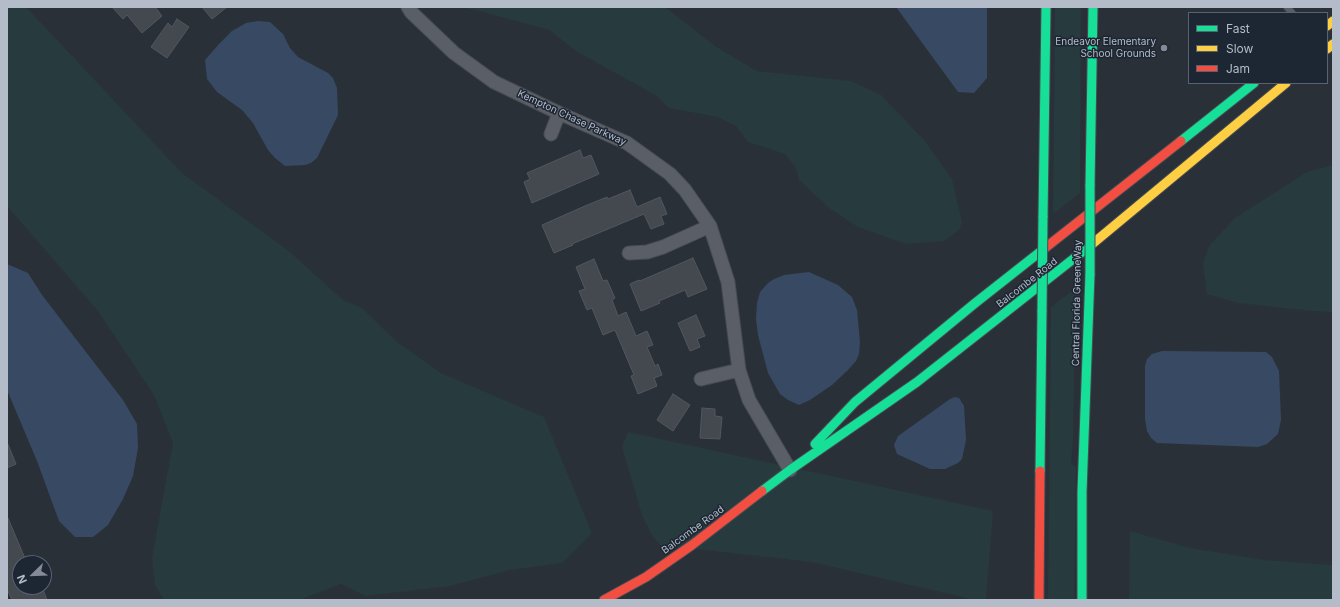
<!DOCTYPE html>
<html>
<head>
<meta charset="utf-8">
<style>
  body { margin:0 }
  #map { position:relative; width:1340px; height:607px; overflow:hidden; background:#2a3038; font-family:Inter,sans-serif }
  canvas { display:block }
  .frame { position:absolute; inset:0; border:8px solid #b4bcc9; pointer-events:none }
  .legend { position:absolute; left:1188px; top:12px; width:140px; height:72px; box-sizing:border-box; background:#1d2633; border:1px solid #59626f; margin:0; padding:5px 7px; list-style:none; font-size:12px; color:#b4bcc9 }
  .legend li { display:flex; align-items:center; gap:8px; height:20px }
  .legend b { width:20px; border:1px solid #59626f }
  .north { position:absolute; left:12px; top:555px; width:40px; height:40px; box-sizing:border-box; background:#1d2633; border:1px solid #59626f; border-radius:50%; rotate:247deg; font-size:11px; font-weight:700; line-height:16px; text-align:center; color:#b4bcc9 }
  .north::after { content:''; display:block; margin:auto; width:14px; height:18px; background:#848b96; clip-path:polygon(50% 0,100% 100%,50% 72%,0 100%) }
</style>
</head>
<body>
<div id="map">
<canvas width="1340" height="607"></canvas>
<div class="frame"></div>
<ul class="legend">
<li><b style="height:5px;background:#16e098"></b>Fast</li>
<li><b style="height:5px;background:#ffcf43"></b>Slow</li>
<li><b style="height:5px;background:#f24e42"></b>Jam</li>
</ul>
<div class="north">N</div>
</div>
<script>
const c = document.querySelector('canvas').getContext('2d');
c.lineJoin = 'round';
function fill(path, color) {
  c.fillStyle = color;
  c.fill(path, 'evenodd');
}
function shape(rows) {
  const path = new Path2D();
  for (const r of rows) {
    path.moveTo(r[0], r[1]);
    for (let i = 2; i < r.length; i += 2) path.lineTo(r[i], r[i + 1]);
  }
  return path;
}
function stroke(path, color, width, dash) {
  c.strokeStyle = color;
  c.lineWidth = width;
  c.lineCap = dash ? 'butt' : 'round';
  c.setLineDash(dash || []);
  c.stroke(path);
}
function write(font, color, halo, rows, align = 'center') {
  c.font = font + ' Inter,sans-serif';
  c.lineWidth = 3;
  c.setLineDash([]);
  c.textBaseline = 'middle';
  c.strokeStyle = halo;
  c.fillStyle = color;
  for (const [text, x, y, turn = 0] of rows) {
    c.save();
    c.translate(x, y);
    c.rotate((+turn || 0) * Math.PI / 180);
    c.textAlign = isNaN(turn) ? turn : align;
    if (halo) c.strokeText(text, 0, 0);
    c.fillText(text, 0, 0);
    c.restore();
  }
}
fill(shape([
  [7,7,26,7,182,173,290,252,343,300,362,308,397,342,441,373,544,417,592,533,562,563,510,570,450,586,366,596,341,584,299,600,164,600,155,585,152,558,173,443,154,395,98,311,7,206],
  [458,7,665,7,715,46,757,71,851,81,881,95,924,140,952,179,962,222,959,230,944,241,906,244,858,227,829,208,799,180,796,168,785,154,748,142,736,126,718,117,669,108,657,96,576,51,549,30,476,10],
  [1055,7,1081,7,1080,193,1053,214],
  [1333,165,1333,312,1312,311,1238,303,1207,294,1203,263,1210,245,1235,218,1307,172],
  [1076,288,1073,439,1071,463,1076,467,1074,600,1048,600,1051,307],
  [628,432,993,511,986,600,975,600,812,562,660,545,651,534,642,515,622,447],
  [1130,531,1190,548,1264,560,1333,565,1333,600,1129,600]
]), '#273a3e');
fill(shape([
  [896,7,987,7,987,78,974,93,958,92],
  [258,21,270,22,283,34,290,48,298,57,328,73,333,78,337,88,338,115,317,158,311,163,305,165,285,166,275,158,268,150,253,123,242,110,217,92,207,79,205,60,219,44,232,31,246,23],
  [7,264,28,273,42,295,123,400,137,424,138,448,133,476,123,499,108,525,93,537,75,537,59,521,37,461,7,390],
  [809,272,838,285,852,297,857,310,860,342,859,354,856,361,848,370,832,385,810,400,799,405,788,400,780,394,768,373,758,335,756,319,757,303,760,292,768,283,774,279,784,275],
  [1162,351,1266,352,1272,357,1279,371,1281,420,1278,434,1267,444,1258,447,1157,443,1151,438,1147,431,1145,419,1145,366,1147,359,1152,354],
  [955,397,959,398,964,406,966,440,962,459,958,463,945,469,930,469,897,454,894,445,898,436,950,399]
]), '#384963');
const building = shape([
  [112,7,155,7,162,16,142,33,127,15,123,19,112,7],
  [202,7,227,7,212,19,202,7],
  [177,19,189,27,167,58,151,47,168,23,172,27,177,19],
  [580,150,583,158,591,155,599,174,532,203,524,182,530,179,527,173,580,150],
  [630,190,637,207,660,197,667,214,661,216,664,224,651,229,644,214,572,244,573,245,554,253,542,225,585,206,607,197,608,199,630,190],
  [693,258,707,289,688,297,685,290,659,301,660,303,641,311,630,284,639,280,640,281,693,258],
  [594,259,603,281,607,280,615,298,612,300,618,316,626,312,636,336,647,331,653,345,647,347,655,366,658,364,662,375,654,378,657,386,638,394,631,376,634,375,615,330,603,335,592,308,587,310,579,291,585,289,576,267,594,259],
  [696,315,705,336,697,339,700,347,690,351,678,323,696,315],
  [673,394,690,405,673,431,657,420,673,394],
  [702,408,715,409,715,416,722,417,720,439,700,438,702,408],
  [7,442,16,464,7,468,7,442],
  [7,516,27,563,20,563,20,587,42,587,47,600,12,600,7,589,7,516]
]);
fill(building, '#444950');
stroke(building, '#52575f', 1);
const lane = shape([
  [1287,7,1292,13]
]);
const street = shape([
  [408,7,411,12,454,53,494,82,559,113,627,143,670,174,685,190,710,226,728,282,739,370,749,400,790,470],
  [551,134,559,113],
  [629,253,647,252,663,247,710,226],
  [701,379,739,370]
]);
const fast = shape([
  [1181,141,1254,83],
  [1090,186,1093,7],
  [1043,217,1046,7],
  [815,444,855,402,974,304,1045,248],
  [1040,471,1042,311],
  [762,491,790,470,917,382,1091,245],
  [1082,600,1082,492,1090,274]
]);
const slow = shape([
  [1327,26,1333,21],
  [1327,49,1333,44],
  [1091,245,1286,83]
]);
const jam = shape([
  [1045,248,1181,141],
  [604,600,646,577,692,545,762,491],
  [1039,600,1040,471]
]);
stroke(lane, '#484c53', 8);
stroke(street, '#484c53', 15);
stroke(fast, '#484c53', 11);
stroke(slow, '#484c53', 11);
stroke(jam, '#484c53', 11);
stroke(lane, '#5a5e66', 6);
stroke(street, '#5a5e66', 13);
stroke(fast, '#16e098', 9);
stroke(slow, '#ffcf43', 9);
stroke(jam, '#f24e42', 9);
const fastBridge = shape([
  [1090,186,1090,274],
  [1042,311,1043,217]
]);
stroke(fastBridge, '#474c53', 11, []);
stroke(fastBridge, '#16e098', 9);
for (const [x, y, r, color] of [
  [1164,48,4,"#848b96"]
]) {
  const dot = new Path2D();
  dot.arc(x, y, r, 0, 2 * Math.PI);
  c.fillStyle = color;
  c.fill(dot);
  stroke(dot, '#1d2633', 1.5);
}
write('10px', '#b4bcc9', '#1d2633', [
  ["Endeavor Elementary",1156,42],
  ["School Grounds",1156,54]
], 'right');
write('10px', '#b4bcc9', '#1d2633', [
  ["Kempton Chase Parkway",572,118,25],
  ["Balcombe Road",1027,283,-38],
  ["Central Florida GreeneWay",1077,303,-89],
  ["Balcombe Road",693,530,-36]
]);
</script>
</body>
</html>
